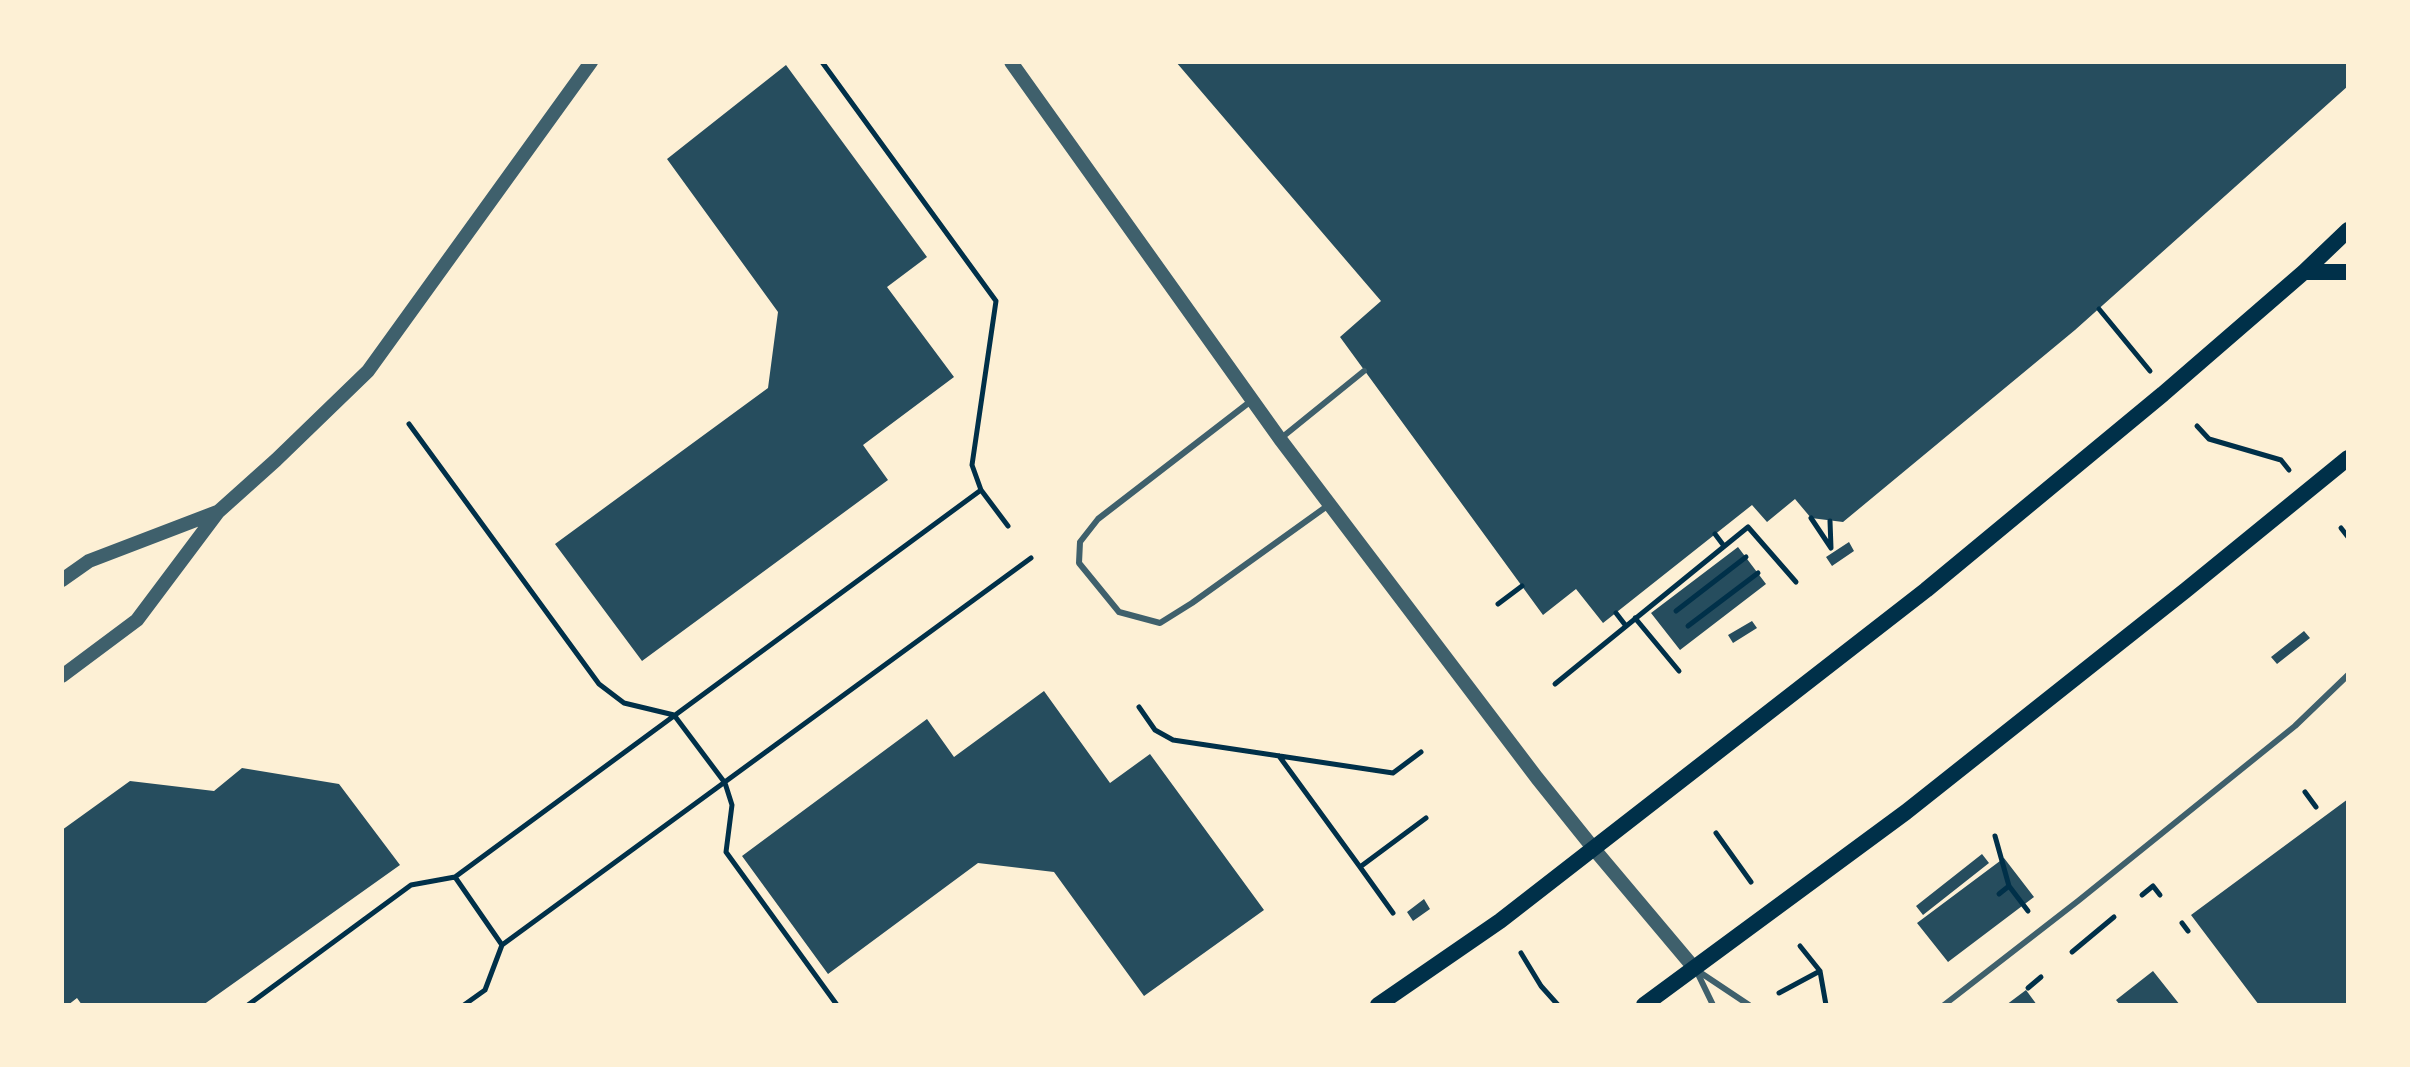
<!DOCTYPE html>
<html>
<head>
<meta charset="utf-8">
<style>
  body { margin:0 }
  #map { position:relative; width:2410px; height:1067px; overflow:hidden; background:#fdf0d5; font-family:"PT Sans",sans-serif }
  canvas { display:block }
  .frame { position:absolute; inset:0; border:64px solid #fdf0d5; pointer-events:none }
</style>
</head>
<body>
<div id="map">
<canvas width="2410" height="1067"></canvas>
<div class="frame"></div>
</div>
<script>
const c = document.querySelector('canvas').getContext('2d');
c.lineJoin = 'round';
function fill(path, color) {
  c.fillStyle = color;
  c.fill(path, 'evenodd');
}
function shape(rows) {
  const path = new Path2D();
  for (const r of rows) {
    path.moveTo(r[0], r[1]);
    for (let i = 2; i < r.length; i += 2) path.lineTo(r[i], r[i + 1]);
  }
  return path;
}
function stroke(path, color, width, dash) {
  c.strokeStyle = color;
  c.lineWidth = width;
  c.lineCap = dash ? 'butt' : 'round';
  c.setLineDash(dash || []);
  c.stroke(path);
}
fill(shape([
  [1176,62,2348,62,2348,86,2075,330,1843,522,1811,518,1795,499,1767,522,1752,505,1603,623,1576,589,1543,615,1340,337,1381,301],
  [786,65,927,257,887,287,954,377,863,445,888,480,642,661,555,544,768,388,778,312,667,159],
  [1849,542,1854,551,1832,566,1826,557],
  [1738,547,1766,584,1680,650,1651,613],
  [1752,621,1757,628,1733,643,1728,635],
  [2304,631,2310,638,2277,664,2271,657],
  [1044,691,1110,783,1150,754,1264,910,1144,996,1054,872,978,863,828,974,742,856,927,719,954,757],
  [242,768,339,784,400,865,203,1005,82,1005,77,998,68,1005,62,1005,62,830,130,781,214,791],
  [2348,799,2348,1005,2259,1005,2191,915],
  [1982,854,1989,863,1923,915,1916,906],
  [2004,858,2034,897,1948,962,1917,923],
  [1424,899,1430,909,1413,921,1407,912],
  [2153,971,2180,1005,2120,1005,2116,1000],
  [2026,990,2037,1005,2006,1005]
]), '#264d5e');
stroke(shape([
  [822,62,996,301,972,465,981,490,1008,526],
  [2099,309,2150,371],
  [409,424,599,684,624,703,674,715,725,783,732,805,726,852,837,1005],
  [2197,426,2209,439,2281,460,2289,470],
  [1811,518,1831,548,1830,521],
  [2341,528,2348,537],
  [1715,534,1724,546],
  [1498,604,1522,586],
  [1676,611,1746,557],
  [1616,613,1626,626],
  [1635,618,1679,671],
  [1688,626,1758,573],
  [1555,684,1748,527,1796,582],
  [1139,707,1155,730,1173,740,1393,773,1421,752],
  [1279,756,1360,867],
  [2305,792,2316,807],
  [1716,833,1751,882],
  [1995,836,2009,886,1999,894],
  [455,877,502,945],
  [2009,886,2028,911],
  [2142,895,2153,886,2160,895],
  [1393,913,1360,867,1426,818],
  [2182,923,2188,931],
  [1800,946,1820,971,1826,1005],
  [2072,952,2114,917],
  [1521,953,1541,986,1558,1005],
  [2028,988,2041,977],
  [1779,993,1820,971],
  [248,1005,411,885,455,877,981,490],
  [464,1005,485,990,502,945,1031,558]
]), '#003049', 5);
stroke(shape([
  [1251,401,1098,519,1080,542,1079,563,1119,612,1160,623,1192,603,1330,504],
  [1280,439,1364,371],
  [1695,969,1749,1005],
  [1697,972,1713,1005],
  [1944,1005,2078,901,2295,726,2348,675]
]), '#3f606c', 6);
stroke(shape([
  [1011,62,1280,439,1537,778,1594,849,1695,969],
  [62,580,89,561,217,512],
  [62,676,137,620,218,512,276,460,368,371,591,62]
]), '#3f606c', 14);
stroke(shape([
  [2304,272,2348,272],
  [1378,1005,1500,921,1926,590,2163,394,2304,272,2348,230],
  [1644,1005,1906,812,2186,590,2348,458]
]), '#003049', 16);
</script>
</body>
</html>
